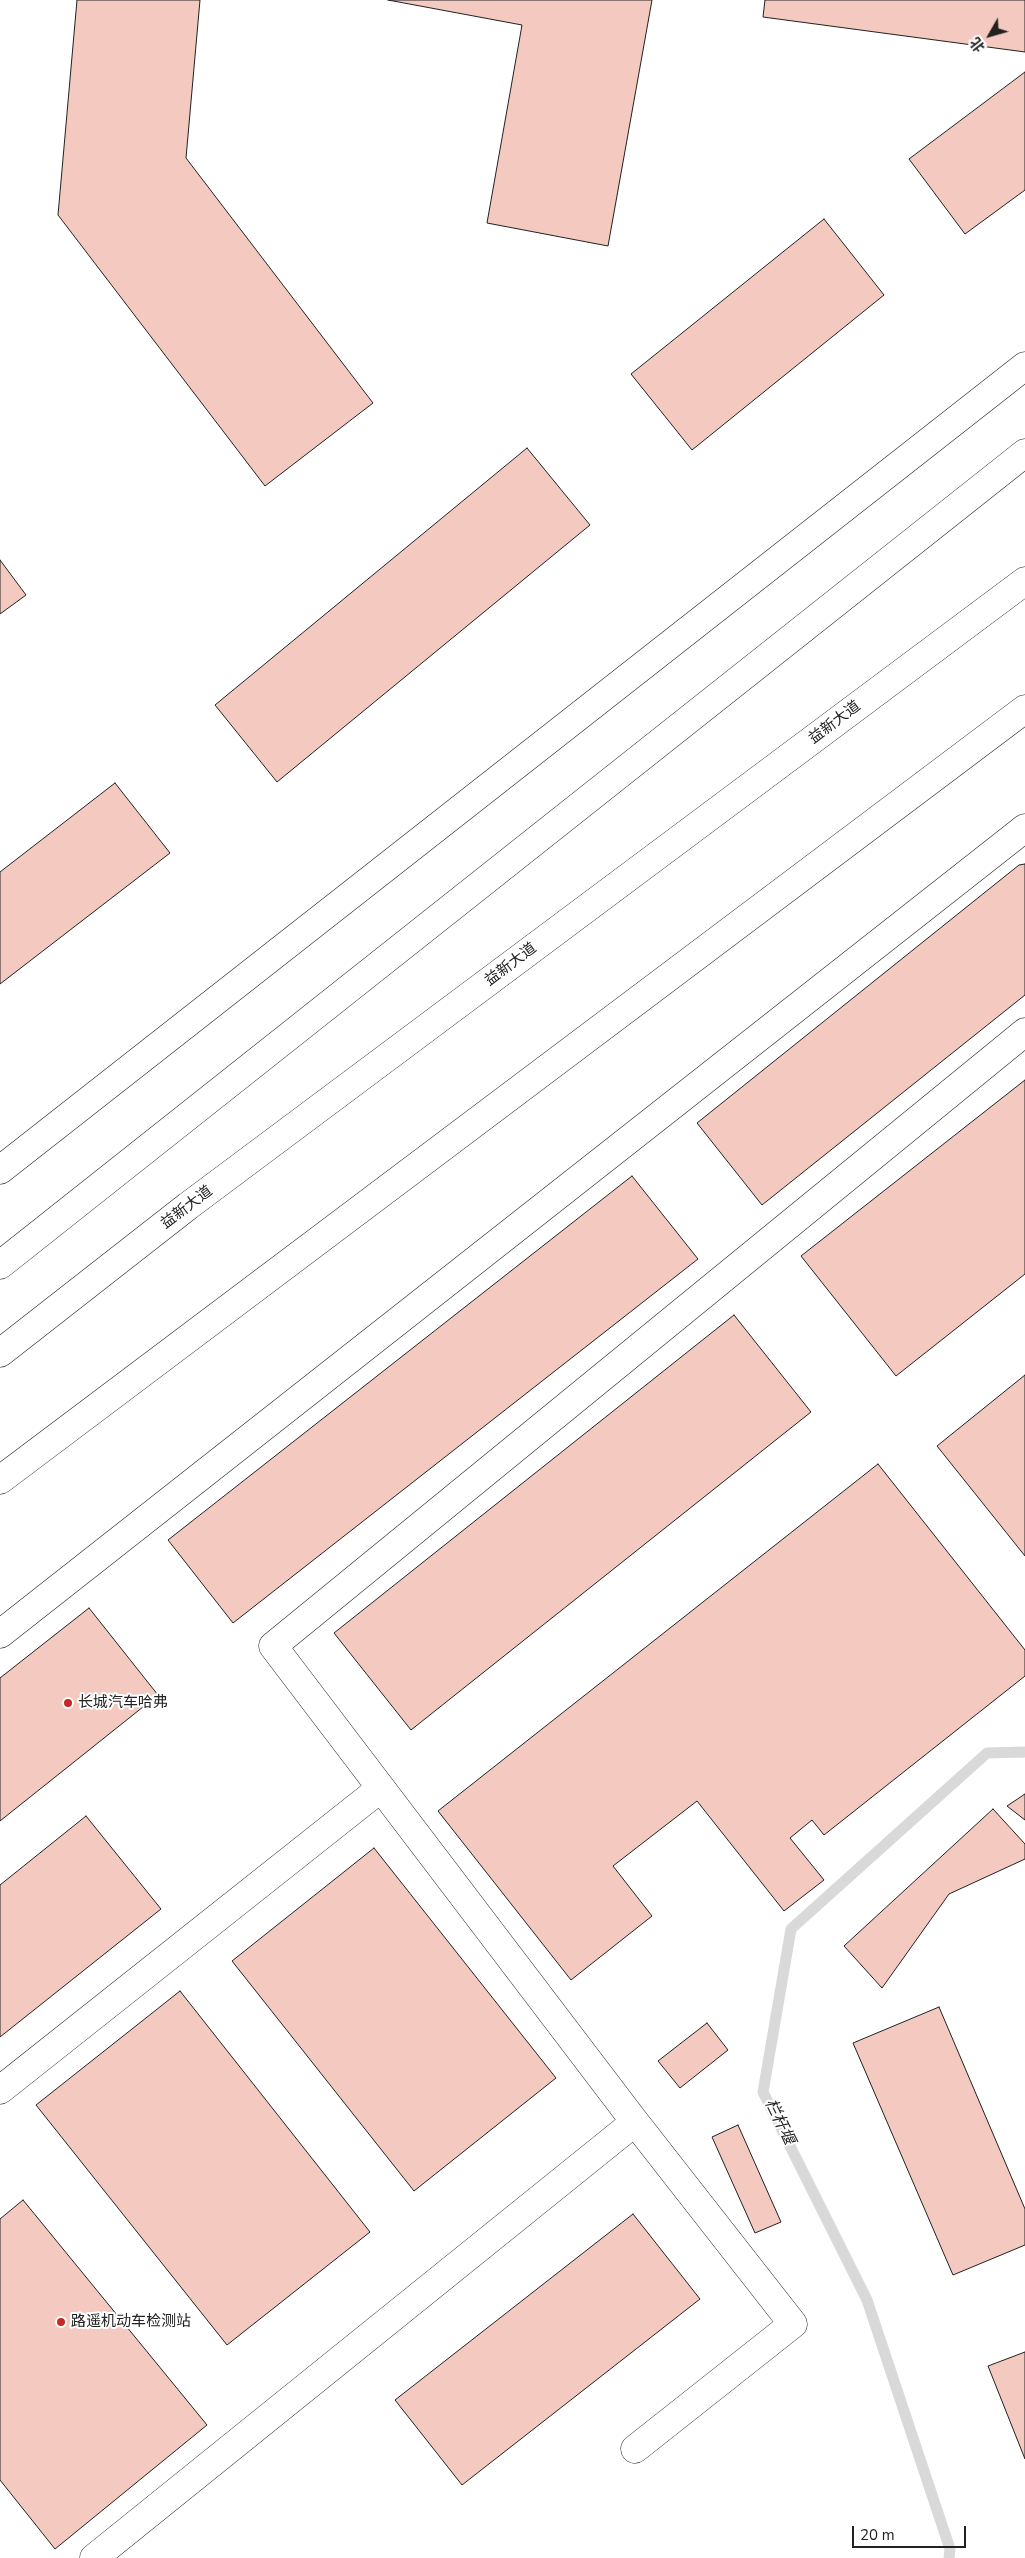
<!DOCTYPE html>
<html>
<head>
<meta charset="utf-8">
<style>
  body { margin:0 }
  #map { position:relative; width:1025px; height:2558px; overflow:hidden; background:#fff; font-family:"Nunito Sans","Noto Sans SC",sans-serif }
  canvas { display:block }
  .north { position:absolute; left:965px; top:10px; width:50px; height:50px; -webkit-text-stroke:4px #fff; paint-order:stroke; rotate:232deg; font-size:14px; font-weight:700; line-height:20px; text-align:center; color:#222 }
  .north::after { content:''; display:block; margin:auto; width:18px; height:22px; background:#222; clip-path:polygon(50% 0,100% 100%,50% 72%,0 100%) }
  .scale { position:absolute; left:852px; top:2526px; width:114px; height:22px; box-sizing:border-box; border:2px solid #222; border-top:0; padding-left:6px; font-size:15px; line-height:18px; white-space:nowrap; color:#222; -webkit-text-stroke:4px #fff; paint-order:stroke }
</style>
</head>
<body>
<div id="map">
<canvas width="1025" height="2558"></canvas>
<div class="north">北</div>
<div class="scale">20 m</div>
</div>
<script>
const c = document.querySelector('canvas').getContext('2d');
c.lineJoin = 'round';
function shape(rows) {
  const path = new Path2D();
  for (const r of rows) {
    path.moveTo(r[0], r[1]);
    for (let i = 2; i < r.length; i += 2) path.lineTo(r[i], r[i + 1]);
  }
  return path;
}
function stroke(path, color, width, dash) {
  c.strokeStyle = color;
  c.lineWidth = width;
  c.lineCap = dash ? 'butt' : 'round';
  c.setLineDash(dash || []);
  c.stroke(path);
}
function fill(path, color) {
  c.fillStyle = color;
  c.fill(path, 'evenodd');
}
function write(font, color, halo, rows, align = 'center') {
  c.font = font + ' "Nunito Sans","Noto Sans SC",sans-serif';
  c.lineWidth = 4;
  c.setLineDash([]);
  c.textBaseline = 'middle';
  c.strokeStyle = halo;
  c.fillStyle = color;
  for (const [text, x, y, turn = 0] of rows) {
    c.save();
    c.translate(x, y);
    c.rotate((+turn || 0) * Math.PI / 180);
    c.textAlign = isNaN(turn) ? turn : align;
    if (halo) c.strokeText(text, 0, 0);
    c.fillText(text, 0, 0);
    c.restore();
  }
}
stroke(shape([
  [949,2558,950,2549,867,2300,763,2092,791,1929,987,1753,1025,1752]
]), '#d9d9d9', 11);
const building = shape([
  [77,0,200,0,186,158,373,403,265,486,58,215,77,0],
  [388,0,652,0,608,246,487,223,522,25,388,0],
  [765,0,1025,0,1025,52,763,17,765,0],
  [1025,72,1025,190,965,234,909,159,1025,72],
  [824,219,884,295,692,450,631,374,824,219],
  [527,448,590,525,277,782,215,705,527,448],
  [0,560,26,595,0,614,0,560],
  [115,783,170,853,0,984,0,872,115,783],
  [1025,864,1025,995,762,1205,697,1123,1019,865,1025,864],
  [1025,1080,1025,1274,896,1376,801,1256,1025,1080],
  [632,1176,698,1259,233,1623,168,1540,632,1176],
  [734,1315,811,1412,411,1730,334,1633,734,1315],
  [1025,1375,1025,1556,937,1446,1025,1375],
  [878,1464,1025,1650,1025,1676,824,1835,812,1820,790,1838,824,1880,784,1911,697,1801,613,1866,652,1916,571,1980,438,1811,878,1464],
  [89,1608,158,1695,0,1821,0,1678,89,1608],
  [1025,1794,1025,1820,1007,1806,1025,1794],
  [993,1809,1025,1844,1025,1859,949,1894,882,1988,844,1946,993,1809],
  [86,1816,161,1909,0,2037,0,1885,86,1816],
  [374,1848,556,2078,414,2191,232,1961,374,1848],
  [180,1991,370,2232,227,2345,36,2105,180,1991],
  [939,2007,1025,2209,1025,2245,953,2275,853,2043,939,2007],
  [707,2023,728,2050,680,2088,658,2061,707,2023],
  [738,2125,781,2222,755,2233,712,2137,738,2125],
  [23,2200,207,2425,55,2549,0,2480,0,2219,23,2200],
  [633,2214,700,2299,462,2485,395,2400,633,2214],
  [1025,2352,1025,2459,988,2366,1025,2352]
]);
fill(building, '#f3c9c0');
stroke(building, '#222', 1);
const minor = shape([
  [0,1634,1025,828],
  [0,2090,381,1788],
  [635,2122,273,1646,1025,1032],
  [94,2558,635,2122,793,2324,635,2449]
]);
const primary = shape([
  [0,1353,188,1206,1025,581],
  [0,1480,1025,709]
]);
const motorway = shape([
  [0,1170,1025,366],
  [0,1265,1025,453]
]);
stroke(minor, '#222', 29);
stroke(primary, '#222', 29);
stroke(motorway, '#222', 29);
stroke(minor, '#fff', 28);
stroke(primary, '#fff', 28);
stroke(motorway, '#fff', 28);
for (const [x, y, r, color] of [
  [68,1703,5,"#c62828"],
  [61,2322,5,"#c62828"]
]) {
  const dot = new Path2D();
  dot.arc(x, y, r, 0, 2 * Math.PI);
  c.fillStyle = color;
  c.fill(dot);
  stroke(dot, '#fff', 2);
}
write('15px', '#222', '#fff', [
  ["益新大道",835,723,-37],
  ["益新大道",511,965,-37],
  ["益新大道",187,1208,-37]
]);
write('15px', '#222', '#fff', [
  ["长城汽车哈弗",78,1703],
  ["路遥机动车检测站",71,2322]
], 'left');
write('italic 16px', '#222', '#fff', [
  ["栏杆堰",779,2122,64]
]);
</script>
</body>
</html>
